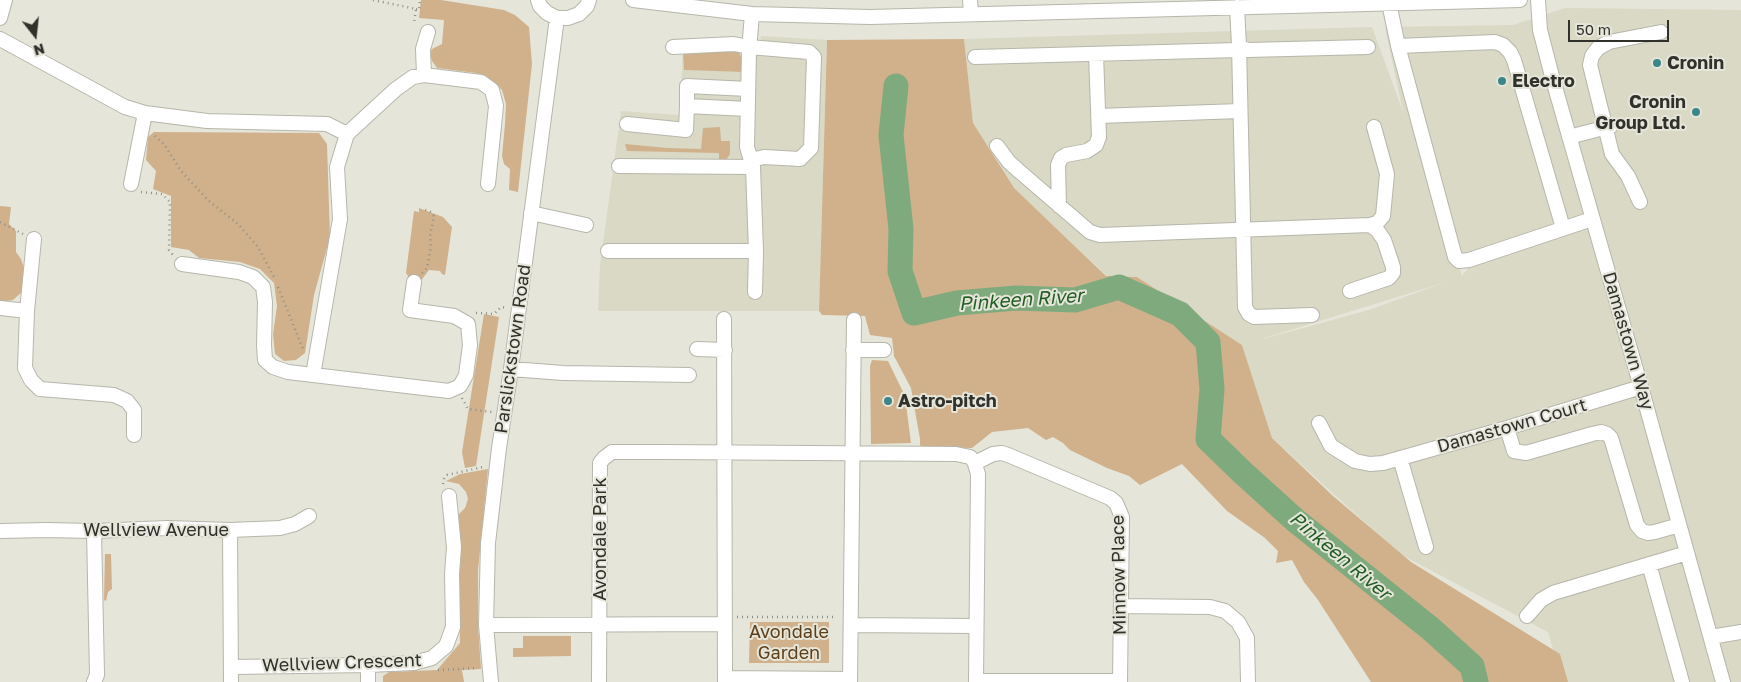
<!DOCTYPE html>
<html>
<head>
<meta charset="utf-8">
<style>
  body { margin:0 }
  #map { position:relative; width:1741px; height:682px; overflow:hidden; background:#e5e5d9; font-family:"Golos Text",sans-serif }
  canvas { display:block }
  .north { position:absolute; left:10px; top:10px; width:50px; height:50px; -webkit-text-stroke:4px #e5e5d9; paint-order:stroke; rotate:164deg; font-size:14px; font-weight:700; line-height:20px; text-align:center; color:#31312c }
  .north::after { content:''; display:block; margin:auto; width:18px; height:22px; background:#31312c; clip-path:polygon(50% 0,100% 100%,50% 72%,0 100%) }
  .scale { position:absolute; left:1568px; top:20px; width:101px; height:22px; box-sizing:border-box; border:2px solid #31312c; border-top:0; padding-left:6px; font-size:15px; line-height:18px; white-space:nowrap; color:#31312c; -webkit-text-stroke:4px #e5e5d9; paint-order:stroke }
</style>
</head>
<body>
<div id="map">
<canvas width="1741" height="682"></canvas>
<div class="north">N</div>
<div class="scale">50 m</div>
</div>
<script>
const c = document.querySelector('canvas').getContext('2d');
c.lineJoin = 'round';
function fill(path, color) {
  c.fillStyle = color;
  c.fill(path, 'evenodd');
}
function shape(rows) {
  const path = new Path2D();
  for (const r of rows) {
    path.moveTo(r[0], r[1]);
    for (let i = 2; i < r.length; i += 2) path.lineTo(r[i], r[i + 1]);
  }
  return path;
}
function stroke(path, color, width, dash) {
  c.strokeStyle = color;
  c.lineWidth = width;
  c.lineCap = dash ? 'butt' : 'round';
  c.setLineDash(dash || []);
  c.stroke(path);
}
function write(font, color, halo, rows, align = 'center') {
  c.font = font + ' "Golos Text",sans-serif';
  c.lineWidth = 4;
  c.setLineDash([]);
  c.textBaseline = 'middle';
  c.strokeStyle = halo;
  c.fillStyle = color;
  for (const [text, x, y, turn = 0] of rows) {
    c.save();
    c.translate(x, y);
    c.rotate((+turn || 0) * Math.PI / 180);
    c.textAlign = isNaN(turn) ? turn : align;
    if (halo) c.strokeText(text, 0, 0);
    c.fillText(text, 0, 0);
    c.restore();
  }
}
fill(shape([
  [1565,8,1741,10,1741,682,1563,682,1548,632,1400,554,1272,438,1242,345,1137,277,1107,276,1005,180,973,123,964,39,1372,27,1403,112,1385,27,1513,25],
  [1441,218,1468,268,1462,276,1441,219],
  [1446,282,1369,310,1263,339,1264,338],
  [761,36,827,40,819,311,598,311,600,266,621,111,680,115,683,51,759,51]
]), '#d9d9c6');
fill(shape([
  [421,0,441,0,504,10,515,15,529,27,532,64,518,192,509,190,510,169,504,164,502,156,505,124,506,104,502,90,490,79,476,73,437,68,432,61,430,53,432,49,442,44,444,20,419,18],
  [964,39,973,123,1014,188,1106,276,1137,277,1242,345,1272,438,1333,496,1411,562,1560,654,1568,682,1371,682,1318,600,1304,582,1292,560,1276,563,1278,551,1265,538,1227,511,1182,464,1140,485,1129,476,1107,468,1070,450,1063,443,1053,437,1046,440,1028,428,992,432,972,448,922,447,920,445,920,439,911,388,894,356,892,338,870,335,865,316,822,315,819,311,827,40],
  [738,50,745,67,744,72,684,70,683,53],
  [720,127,721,141,730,141,730,154,726,160,719,163,719,153,627,151,625,144,667,148,701,149,703,128],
  [154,132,319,133,327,144,330,237,314,295,305,353,296,360,284,361,275,354,273,334,277,306,274,283,260,269,240,262,199,258,189,250,171,247,171,196,153,189,156,171,146,160,148,137],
  [0,206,11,207,9,224,16,231,16,252,21,259,24,268,22,292,13,300,0,302],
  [419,208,443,217,452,227,445,275,442,274,440,271,429,270,420,282,408,281,408,276,406,273,414,211,419,212],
  [484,314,499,317,476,466,465,468,462,452],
  [872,360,888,361,905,396,911,443,871,444,870,366],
  [488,469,478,570,478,625,481,669,462,670,464,682,383,682,383,676,389,672,437,670,460,643,458,522,459,514,465,508,468,499,466,492,459,484,446,481,460,474],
  [105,554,111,554,112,589,108,592,106,601,104,600],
  [750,622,829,622,829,663,749,663],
  [523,636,571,636,571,656,513,657,513,648,523,648]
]), '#d0b18c');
stroke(shape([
  [896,86,891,135,901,229,900,271,914,313,957,303,1016,298,1075,300,1119,287,1180,314,1208,342,1212,389,1208,439,1242,472,1295,520,1431,629,1472,666,1476,682]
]), '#7eaa7d', 25);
const minor = shape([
  [538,0,540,6,547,13,557,18,568,18,579,14,587,6,589,0],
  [633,0,752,14,870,17,1520,0],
  [970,0,971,14],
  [1538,0,1540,30,1553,80,1641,387,1723,682],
  [1389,3,1398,46,1455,257,1459,261,1469,260,1592,219],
  [1237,7,1239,45,1242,48,1248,50,1368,47],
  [752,14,749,51,747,147,753,167,756,251,755,292],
  [0,18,5,0],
  [0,39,125,107,145,113,207,121,327,124,347,134],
  [1239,45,1245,307,1249,314,1254,317,1312,315],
  [1398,46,1495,42,1503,45,1510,52,1514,60,1563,228],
  [673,47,734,44,749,47,809,52,814,57,811,148,800,159,764,157,751,160],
  [975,57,1238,50],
  [424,75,423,49,428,32],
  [748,109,687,106,687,86,748,89],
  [1098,116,1240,111],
  [627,124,686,130,687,106],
  [1569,137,1611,126],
  [997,146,1009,162,1019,171,1090,232,1100,235,1370,225,1377,223,1383,216,1387,174,1374,127],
  [619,166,753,167],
  [131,184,145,113],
  [1640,202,1628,176,1612,154,1590,65,1592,56,1598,48,1609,42,1661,32],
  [1059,206,1058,165,1061,158,1066,155,1087,151,1096,145,1099,137,1096,54],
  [531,213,586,225],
  [608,251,756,251],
  [182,264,239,272,253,277,263,287,265,302,264,345,265,360,273,367,288,372,449,391,460,386,466,375,470,345,468,324,454,316,410,310,414,282],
  [1350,291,1389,278,1393,273,1393,267,1384,240,1377,230,1370,225],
  [0,308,27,311,25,368,31,380,40,389,114,395,127,401,134,410,134,435],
  [27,311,34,239],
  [724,319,725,682],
  [697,349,725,350],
  [853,350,884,350],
  [511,369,563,373,689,375],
  [313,375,340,219,337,167,347,134,396,89,413,77,424,75,481,82,492,90,496,106,488,184],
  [1319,423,1331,446,1355,461,1370,464,1383,463,1507,428,1641,387],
  [1507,428,1514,451,1526,453,1592,434,1601,432,1607,434,1611,438,1637,525,1642,531,1648,533,1655,532,1679,525],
  [1400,458,1426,547],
  [975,463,993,454,1002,453,1008,455,1110,498,1116,503,1122,517,1120,682],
  [230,530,231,682],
  [0,531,46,530,94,531,167,528,230,530,280,528,295,524,309,516],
  [1649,564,1682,682],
  [1121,606,1210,607,1225,611,1238,622,1247,638,1248,682],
  [1527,616,1541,600,1553,593,1687,553],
  [486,625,725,624],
  [851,625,976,626],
  [1711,637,1741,632],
  [368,665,368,682],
  [232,667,368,665,414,663,432,658,446,646,453,627,452,574,454,547,449,496],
  [725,678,850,679],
  [976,681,1120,681],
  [94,682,97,675,94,531],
  [491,682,486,625,488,543,499,448,511,369,557,18],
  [599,682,600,463,604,458,612,452,663,452,956,454,970,457,974,461,978,474,976,682],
  [850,682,854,320]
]);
stroke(minor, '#b6b6ab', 16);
stroke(shape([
  [373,0,416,9,414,23],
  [416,9,419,10,420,0],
  [155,136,164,144,181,171,209,201,238,224,258,247,274,277],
  [141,192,162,194,170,202,169,250,173,255],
  [0,222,23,234],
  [422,273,427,268,431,246,430,236,434,216,431,212,423,209],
  [278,287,303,349],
  [476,313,494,314,501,307,507,308],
  [462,398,468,409,492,412],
  [443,484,444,479,447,475,483,467],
  [737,617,837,617],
  [438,670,477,668]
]), '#909087', 2.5, [1, 4]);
stroke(minor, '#fff', 14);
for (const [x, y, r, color] of [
  [1657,63,5,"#3c8588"],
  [1502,81,5,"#3c8588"],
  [1696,112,5,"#3c8588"],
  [888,401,5,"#3c8588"]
]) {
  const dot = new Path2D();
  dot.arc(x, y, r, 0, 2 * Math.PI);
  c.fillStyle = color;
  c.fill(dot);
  stroke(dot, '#e5e5d9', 2);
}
write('bold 18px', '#31312c', '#e5e5d9', [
  ["Cronin",1667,63],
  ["Electro",1512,81],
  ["Cronin",1686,102,"right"],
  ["Group Ltd.",1686,123,"right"],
  ["Astro-pitch",898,401]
], 'left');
write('18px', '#31312c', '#e5e5d9', [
  ["Damastown Way",1628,341,74],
  ["Parslickstown Road",513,349,-82],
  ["Damastown Court",1512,426,-16],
  ["Wellview Avenue",156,530],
  ["Avondale Park",600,539,-90],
  ["Minnow Place",1119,575,-91],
  ["Wellview Crescent",342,663,-2]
]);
write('18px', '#5c3f19', '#e5e5d9', [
  ["Avondale",789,632],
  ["Garden",789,653]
]);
write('italic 19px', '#205d23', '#e5e5d9', [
  ["Pinkeen River",1021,300,-4],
  ["Pinkeen River",1340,556,40]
]);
</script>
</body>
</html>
